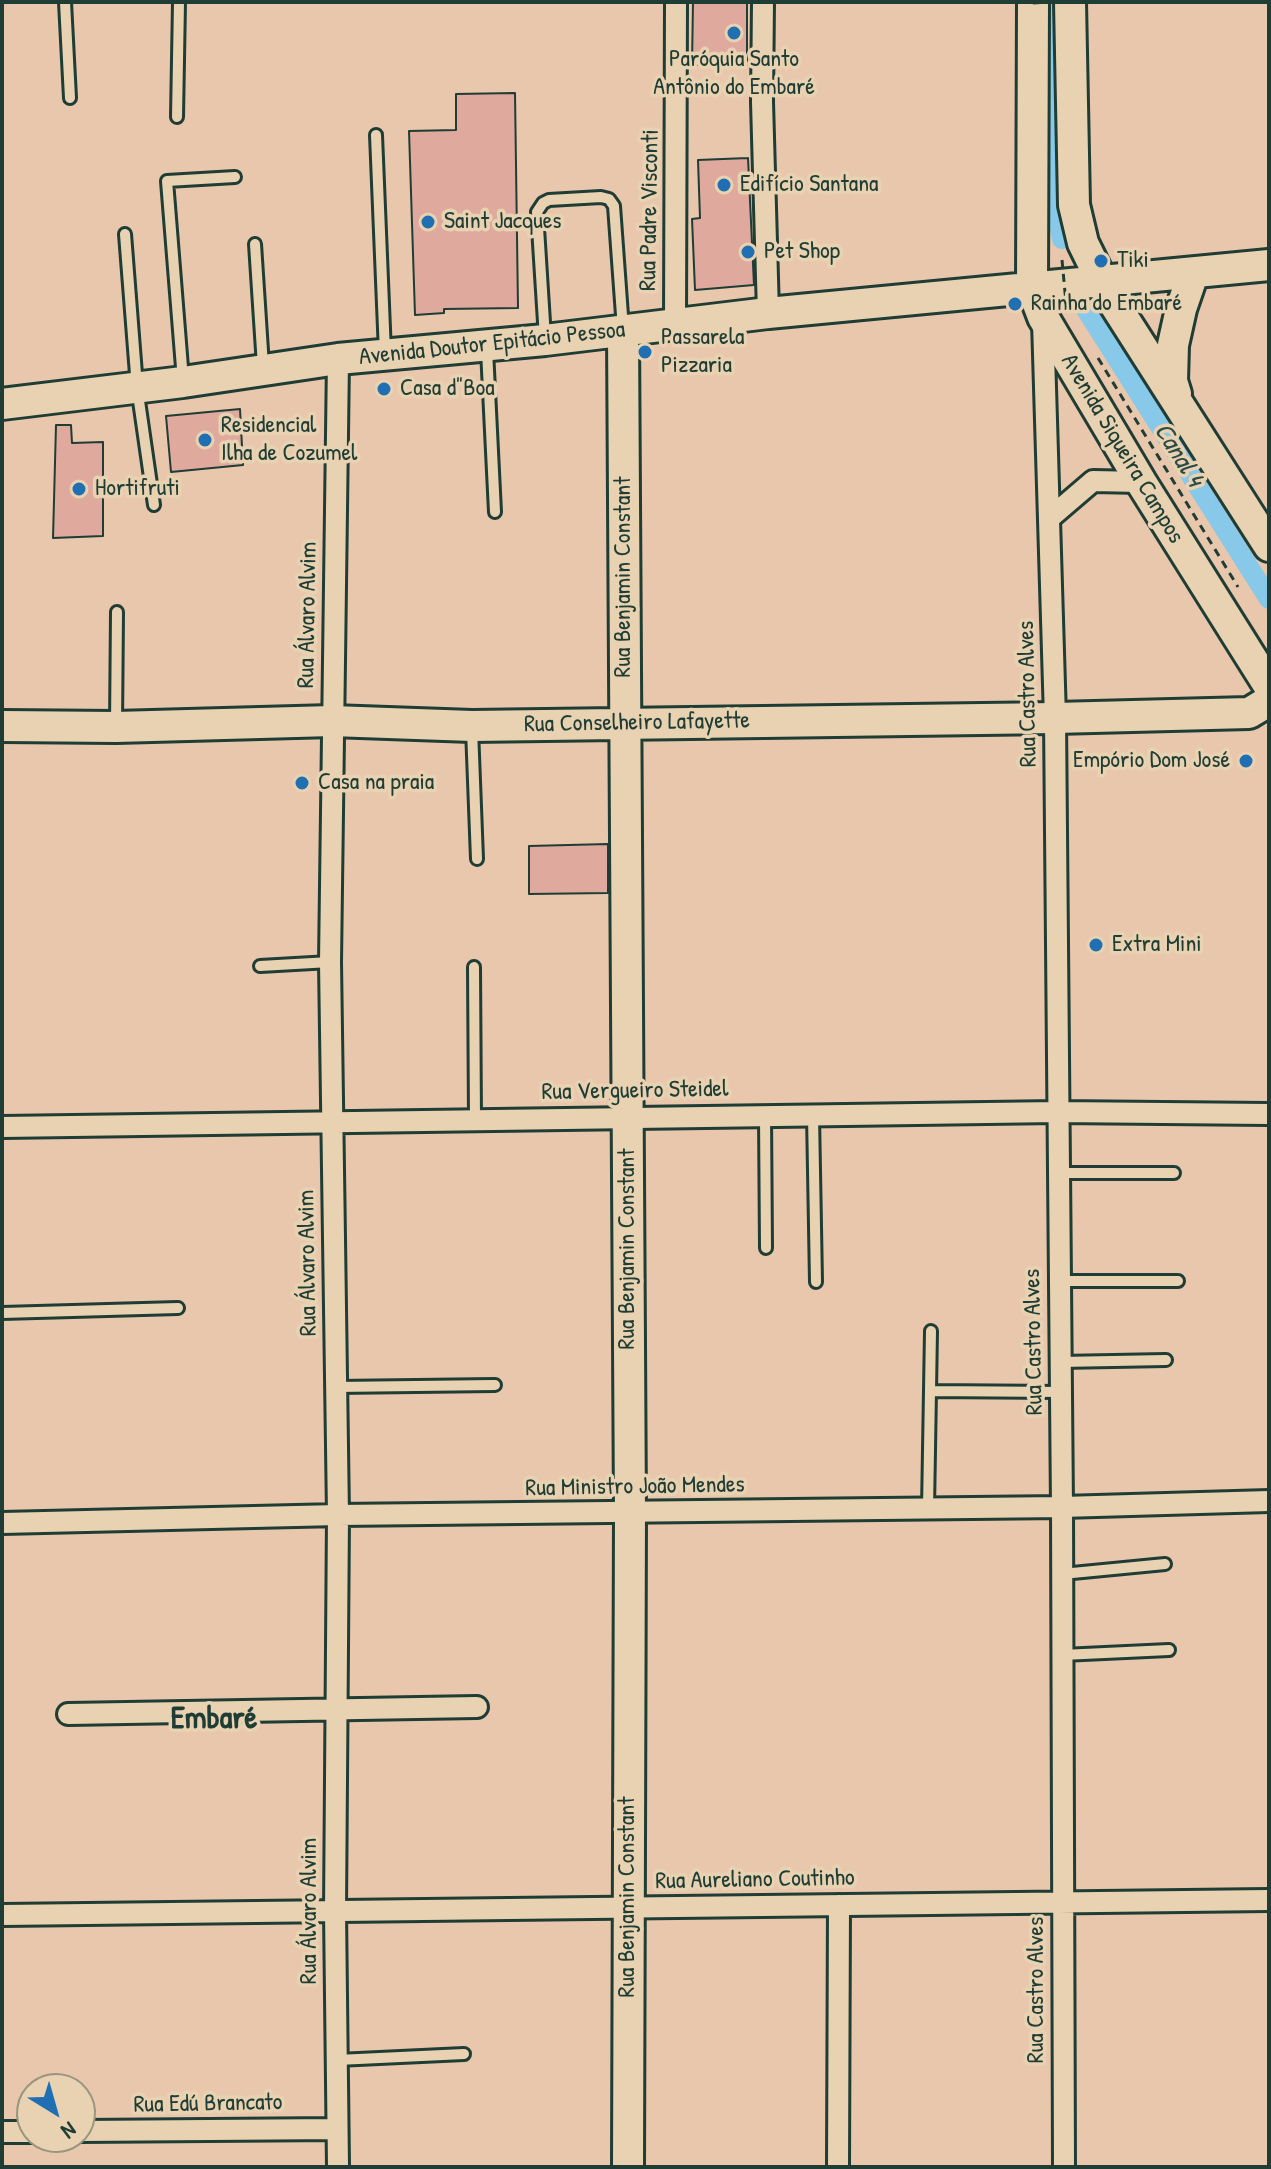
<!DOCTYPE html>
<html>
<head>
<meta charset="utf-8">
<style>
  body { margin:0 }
  #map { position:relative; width:1271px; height:2169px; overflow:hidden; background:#e8c7ac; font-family:"Patrick Hand",sans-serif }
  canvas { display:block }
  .frame { position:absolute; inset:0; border:4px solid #1f3d34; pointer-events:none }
  .north { position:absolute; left:16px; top:2073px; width:80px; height:80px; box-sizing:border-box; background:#e8d2b1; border:2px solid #98967f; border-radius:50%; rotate:143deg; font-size:22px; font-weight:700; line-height:32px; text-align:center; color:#1f3d34 }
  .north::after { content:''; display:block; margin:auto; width:28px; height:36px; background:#1f6fb2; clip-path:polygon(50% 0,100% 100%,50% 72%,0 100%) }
</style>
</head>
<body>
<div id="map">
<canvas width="1271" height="2169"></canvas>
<div class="frame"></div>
<div class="north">N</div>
</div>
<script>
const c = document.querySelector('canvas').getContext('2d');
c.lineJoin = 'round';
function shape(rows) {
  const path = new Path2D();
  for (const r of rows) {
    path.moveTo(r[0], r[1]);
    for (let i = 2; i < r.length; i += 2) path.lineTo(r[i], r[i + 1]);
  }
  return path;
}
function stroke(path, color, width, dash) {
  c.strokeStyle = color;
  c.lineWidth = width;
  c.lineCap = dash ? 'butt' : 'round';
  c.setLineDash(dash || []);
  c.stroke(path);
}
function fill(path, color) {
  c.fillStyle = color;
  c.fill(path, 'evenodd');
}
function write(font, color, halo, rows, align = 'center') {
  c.font = font + ' "Patrick Hand",sans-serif';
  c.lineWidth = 7;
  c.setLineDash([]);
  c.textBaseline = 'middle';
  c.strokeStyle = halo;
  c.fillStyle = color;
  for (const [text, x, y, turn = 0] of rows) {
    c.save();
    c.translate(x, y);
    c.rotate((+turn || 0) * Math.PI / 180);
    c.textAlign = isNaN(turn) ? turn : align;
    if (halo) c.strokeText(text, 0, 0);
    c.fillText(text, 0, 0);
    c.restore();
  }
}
stroke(shape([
  [1050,2,1051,182,1062,239],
  [1087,311,1269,599]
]), '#88c8e9', 20);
const building = shape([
  [693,2,747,2,747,65,692,65,693,2],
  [515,93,518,308,444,309,444,313,415,315,409,131,456,130,456,94,515,93],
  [748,158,754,285,695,290,692,219,700,218,698,160,748,158],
  [240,409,243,465,171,472,166,416,240,409],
  [56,425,71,425,72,443,103,442,103,536,53,538,56,425],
  [608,844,608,893,529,894,529,846,608,844]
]);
fill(building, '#dfa99d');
stroke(building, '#1f3d34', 2);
const lane = shape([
  [65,2,70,98],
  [177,117,179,2],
  [376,135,385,353],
  [125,234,137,387,154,505],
  [255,244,263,366],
  [545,338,537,212,543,203,549,200,601,197,609,199,614,206,623,329],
  [487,350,495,512],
  [183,380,167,181,235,177],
  [116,726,117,612],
  [472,729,477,859],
  [260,966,330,962],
  [474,967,475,1120],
  [765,1115,766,1248],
  [813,1115,816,1282],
  [1058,1173,1174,1173],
  [1059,1281,1178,1281],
  [2,1313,178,1308],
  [1060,1362,1166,1360],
  [336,1387,495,1385],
  [930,1391,1061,1392],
  [928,1509,931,1331],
  [1062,1574,1165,1564],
  [1062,1655,1169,1650],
  [337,2060,464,2054]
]);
const street = shape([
  [763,2,762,102,768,313],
  [1043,321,1055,718,1062,1507,1064,2167],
  [675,323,676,2],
  [1051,517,1093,481,1141,482],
  [2,1127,1057,1112,1269,1114],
  [2,1523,338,1515,1062,1507,1269,1501],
  [68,1714,477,1707],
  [2,1915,1269,1900],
  [80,2131,337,2129],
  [2,2132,32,2132],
  [338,2167,335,1911,338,1515,330,962,338,359],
  [838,2167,839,1905]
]);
const secondary = shape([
  [1033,2,1032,288,1043,317,1141,482,1269,686],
  [1070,2,1074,205,1083,243,1108,294,1269,546],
  [623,331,630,1513,628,2167],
  [1176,394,1172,381,1173,345,1181,309,1193,274],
  [2,404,183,382,338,359,545,340,768,313,1269,265],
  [2,726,116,727,332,721,472,726,1055,718,1249,713,1269,701]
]);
stroke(lane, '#1f3d34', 16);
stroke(street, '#1f3d34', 26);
stroke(secondary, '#1f3d34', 36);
stroke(shape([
  [1098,358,1238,587]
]), '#1f3d34', 3, [8, 6]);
stroke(lane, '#e8d2b1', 10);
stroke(street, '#e8d2b1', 20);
stroke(secondary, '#e8d2b1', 30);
stroke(shape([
  [1033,3,1050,2],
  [1062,260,1066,303]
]), '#1f3d34', 3, [8, 6]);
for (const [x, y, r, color] of [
  [734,33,8,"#1f6fb2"],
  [724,185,8,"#1f6fb2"],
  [428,222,8,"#1f6fb2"],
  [748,252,8,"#1f6fb2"],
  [1101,261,8,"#1f6fb2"],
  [1015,304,8,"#1f6fb2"],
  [645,352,8,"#1f6fb2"],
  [384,389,8,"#1f6fb2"],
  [205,440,8,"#1f6fb2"],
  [79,489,8,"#1f6fb2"],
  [1246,761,8,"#1f6fb2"],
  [302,783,8,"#1f6fb2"],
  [1096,945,8,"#1f6fb2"]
]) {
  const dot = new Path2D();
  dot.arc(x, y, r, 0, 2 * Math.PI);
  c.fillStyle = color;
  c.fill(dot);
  stroke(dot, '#e8d2b1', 3);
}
write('24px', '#1f3d34', '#e8d2b1', [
  ["Paróquia Santo",734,60,"center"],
  ["Antônio do Embaré",734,88,"center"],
  ["Edifício Santana",740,185],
  ["Saint Jacques",444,222],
  ["Pet Shop",764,252],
  ["Tiki",1117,261],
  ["Rainha do Embaré",1031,304],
  ["Passarela",661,338],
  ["Pizzaria",661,366],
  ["Casa d\"Boa",400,389],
  ["Residencial",221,426],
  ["Ilha de Cozumel",221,454],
  ["Hortifruti",95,489],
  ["Empório Dom José",1230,761,"right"],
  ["Casa na praia",318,783],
  ["Extra Mini",1112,945]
], 'left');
write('24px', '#1f3d34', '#e8d2b1', [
  ["Rua Padre Visconti",650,210,-89],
  ["Avenida Doutor Epitácio Pessoa",492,344,-6],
  ["Avenida Siqueira Campos",1122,449,59],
  ["Rua Benjamin Constant",624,577,-90],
  ["Rua Álvaro Alvim",308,615,-89],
  ["Rua Castro Alves",1028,694,-91],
  ["Rua Conselheiro Lafayette",637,723,-1],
  ["Rua Vergueiro Steidel",635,1091,-1],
  ["Rua Benjamin Constant",628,1249,-90],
  ["Rua Álvaro Alvim",308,1263,-91],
  ["Rua Castro Alves",1034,1342,-91],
  ["Rua Ministro João Mendes",635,1487,-1],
  ["Rua Aureliano Coutinho",755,1880,-1],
  ["Rua Benjamin Constant",628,1897,-90],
  ["Rua Álvaro Alvim",310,1911,-90],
  ["Rua Castro Alves",1037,1990,-90],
  ["Rua Edú Brancato",208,2104,-1]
]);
write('italic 26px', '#2a4b46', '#e8d2b1', [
  ["Canal 4",1178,455,58]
]);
write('bold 32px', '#1f3d34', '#e8d2b1', [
  ["Embaré",214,1719]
]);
</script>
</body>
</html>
